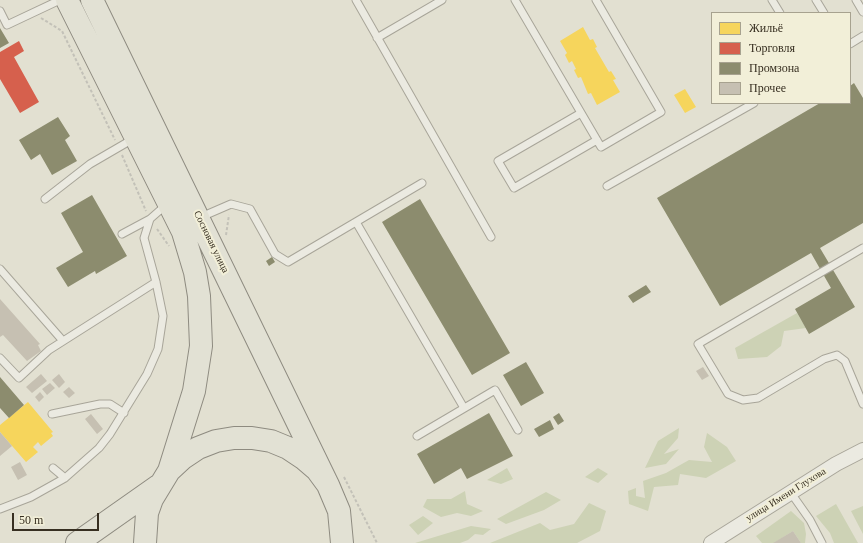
<!DOCTYPE html>
<html>
<head>
<meta charset="utf-8">
<style>
  body { margin:0 }
  #map { position:relative; width:863px; height:543px; overflow:hidden; background:#e2e0d1; font-family:"Times New Roman",serif }
  canvas { display:block }
  .legend { position:absolute; left:711px; top:12px; width:140px; height:92px; box-sizing:border-box; background:#f2efd8; border:1px solid #a7a28f; margin:0; padding:5px 7px; list-style:none; font-size:12px; color:#372f21 }
  .legend li { display:flex; align-items:center; gap:8px; height:20px }
  .legend b { width:20px; border:1px solid #a7a28f }
  .scale { position:absolute; left:12px; top:513px; width:87px; height:18px; box-sizing:border-box; border:2px solid #372f21; border-top:0; padding-left:5px; font-size:12px; line-height:14px; white-space:nowrap; color:#372f21; -webkit-text-stroke:3px #f2efd8; paint-order:stroke }
</style>
</head>
<body>
<div id="map">
<canvas width="863" height="543"></canvas>
<ul class="legend">
<li><b style="height:11px;background:#f6d55c"></b>Жильё</li>
<li><b style="height:11px;background:#d6604d"></b>Торговля</li>
<li><b style="height:11px;background:#8c8c6e"></b>Промзона</li>
<li><b style="height:11px;background:#c6c0b2"></b>Прочее</li>
</ul>
<div class="scale">50 m</div>
</div>
<script>
const c = document.querySelector('canvas').getContext('2d');
c.lineJoin = 'round';
function fill(path, color) {
  c.fillStyle = color;
  c.fill(path, 'evenodd');
}
function shape(rows) {
  const path = new Path2D();
  for (const r of rows) {
    path.moveTo(r[0], r[1]);
    for (let i = 2; i < r.length; i += 2) path.lineTo(r[i], r[i + 1]);
  }
  return path;
}
function stroke(path, color, width, dash) {
  c.strokeStyle = color;
  c.lineWidth = width;
  c.lineCap = dash ? 'butt' : 'round';
  c.setLineDash(dash || []);
  c.stroke(path);
}
function write(font, color, halo, rows, align = 'center') {
  c.font = font + ' "Times New Roman",serif';
  c.lineWidth = 4;
  c.setLineDash([]);
  c.textBaseline = 'middle';
  c.strokeStyle = halo;
  c.fillStyle = color;
  for (const [text, x, y, turn = 0] of rows) {
    c.save();
    c.translate(x, y);
    c.rotate((+turn || 0) * Math.PI / 180);
    c.textAlign = isNaN(turn) ? turn : align;
    if (halo) c.strokeText(text, 0, 0);
    c.fillText(text, 0, 0);
    c.restore();
  }
}
fill(shape([
  [797,313,806,328,784,331,781,346,767,357,738,359,735,348],
  [679,428,678,438,664,454,679,449,666,464,645,468,658,441],
  [707,433,727,447,736,461,706,478,680,474,678,485,654,487,648,511,629,504,628,491,636,488,636,496,645,498,643,481,666,473,689,460,712,462,704,447],
  [507,468,513,479,501,484,487,480],
  [598,468,608,474,598,483,585,477],
  [465,491,467,504,483,511,471,516,457,513,441,517,423,507,427,499,451,499],
  [546,492,561,500,544,510,506,524,497,519],
  [589,503,606,511,600,531,577,543,490,543,540,523,550,530,574,524],
  [836,504,858,543,834,543,830,533,816,516],
  [863,506,863,534,851,511],
  [791,511,804,523,806,534,805,543,801,543,793,531,774,543,762,543,756,536],
  [423,516,433,523,418,535,409,525],
  [471,526,491,529,483,535,475,534,468,540,460,543,415,543]
]), '#cdd2b5');
fill(shape([
  [583,27,590,40,593,39,597,47,595,48,609,72,611,71,616,79,613,80,620,92,597,105,591,93,588,94,581,77,578,78,574,70,576,69,572,61,569,63,565,55,567,53,560,41],
  [685,89,696,107,685,113,674,95],
  [28,402,53,432,51,433,53,436,41,446,38,442,33,447,38,452,26,462,0,432,0,425]
]), '#f6d55c');
fill(shape([
  [19,41,24,51,14,57,39,102,20,113,0,79,0,52]
]), '#d6604d');
fill(shape([
  [0,28,9,43,0,48],
  [854,83,863,98,863,223,820,248,855,307,809,334,795,309,831,288,811,253,720,306,657,198,820,103,850,103,850,86],
  [58,117,70,136,65,140,77,161,52,175,40,154,31,160,19,140],
  [92,195,127,256,96,274,95,271,68,287,56,268,83,252,61,213],
  [420,199,510,353,472,375,382,222],
  [272,257,275,262,269,266,266,261],
  [646,285,651,292,633,303,628,296],
  [526,362,544,393,521,406,503,375],
  [0,377,24,405,9,418,0,408],
  [489,413,513,456,467,479,461,468,434,484,417,454],
  [559,413,564,421,558,425,553,417],
  [550,420,554,429,539,437,534,429]
]), '#8c8c6e');
fill(shape([
  [0,299,40,344,38,345,41,351,27,361,3,335,0,337],
  [703,367,709,376,702,380,696,371],
  [41,374,47,381,32,393,26,387],
  [59,374,65,382,59,388,52,380],
  [50,383,55,388,47,395,42,389],
  [69,387,75,393,69,398,63,392],
  [40,392,44,397,39,402,35,397],
  [91,414,103,429,97,434,85,419],
  [0,432,12,446,0,456],
  [20,462,27,475,18,480,11,467],
  [793,531,801,543,773,543]
]), '#c6c0b2');
const service = shape([
  [356,0,491,237],
  [515,0,601,147,661,112,596,0],
  [772,0,780,13],
  [816,0,824,13],
  [856,0,863,12],
  [0,11,7,25,60,0],
  [377,38,442,0],
  [850,44,863,36],
  [581,113,498,161,514,188,597,140],
  [607,186,754,103],
  [45,199,90,164,133,139],
  [201,217,231,204,250,209,275,254,288,262,422,183],
  [356,222,464,408],
  [122,234,150,219],
  [863,248,698,344,728,394,743,400,758,398,824,359,837,355,845,361,863,404],
  [0,269,63,341],
  [0,358,19,378,49,350,156,282],
  [52,414,100,404,110,404,124,413],
  [417,436,495,390,518,430],
  [53,468,65,478],
  [791,493,810,520,822,543],
  [0,509,31,497,65,478,99,448,110,434,147,374,158,349,163,316,156,282,144,238,150,219,167,204]
]);
const minor = shape([
  [711,543,836,464,863,450]
]);
const primary = shape([
  [67,0,183,232,195,272,199,296,201,346,194,391,169,471],
  [92,0,328,485],
  [77,543,158,486],
  [145,543,147,513,152,499,169,471,183,458,198,448,216,441,234,438,252,438,271,441,288,448,303,458,317,470,328,485,339,511,342,543]
]);
stroke(service, '#a8a599', 9);
stroke(minor, '#a8a599', 16);
stroke(primary, '#8e8b80', 24);
stroke(shape([
  [41,18,62,31,115,140],
  [122,155,146,211],
  [157,229,169,246],
  [226,235,229,215],
  [344,477,377,543]
]), '#c3c1b8', 2, [3, 2]);
stroke(service, '#ebeae1', 7);
stroke(minor, '#ebeae1', 14);
stroke(primary, '#e2e1d4', 22);
write('10px', '#372f21', '#f2efd8', [
  ["Сосновая улица",211,242,64],
  ["улица Имени Глухова",786,495,-32]
]);
</script>
</body>
</html>
